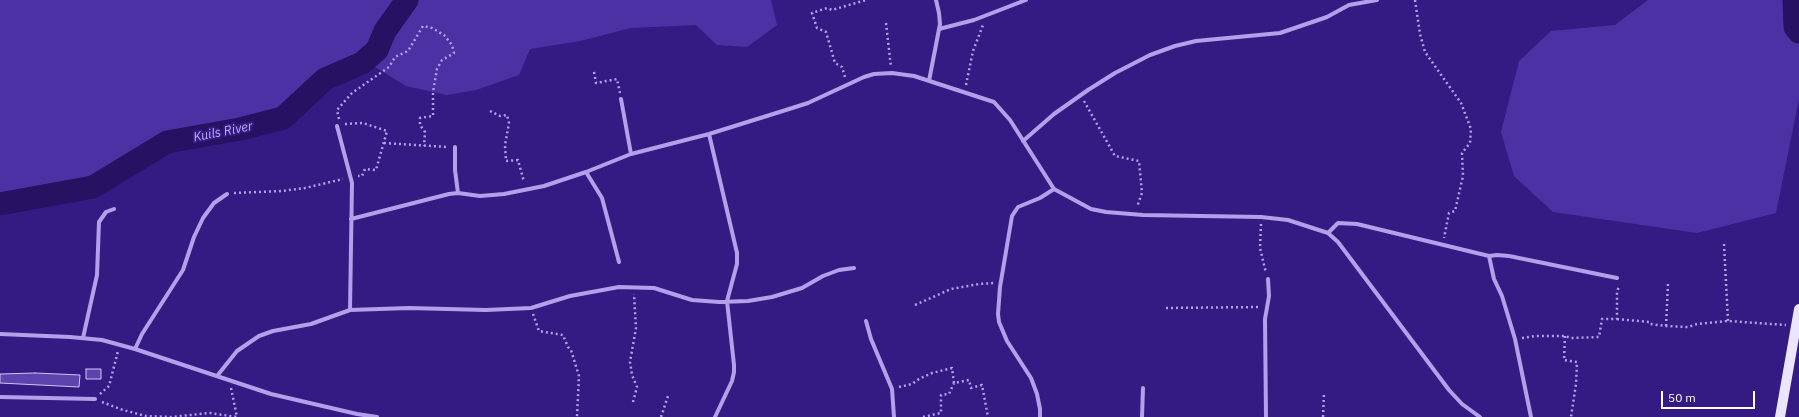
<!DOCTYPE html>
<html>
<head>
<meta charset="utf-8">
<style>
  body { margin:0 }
  #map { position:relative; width:1799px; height:417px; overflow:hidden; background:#341b84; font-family:"IBM Plex Sans",sans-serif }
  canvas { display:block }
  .scale { position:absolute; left:1661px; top:391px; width:94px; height:18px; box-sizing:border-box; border:2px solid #fff; border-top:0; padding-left:5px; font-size:12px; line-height:14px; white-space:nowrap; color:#fff; -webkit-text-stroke:3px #341b84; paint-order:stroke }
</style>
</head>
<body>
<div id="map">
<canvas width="1799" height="417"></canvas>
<div class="scale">50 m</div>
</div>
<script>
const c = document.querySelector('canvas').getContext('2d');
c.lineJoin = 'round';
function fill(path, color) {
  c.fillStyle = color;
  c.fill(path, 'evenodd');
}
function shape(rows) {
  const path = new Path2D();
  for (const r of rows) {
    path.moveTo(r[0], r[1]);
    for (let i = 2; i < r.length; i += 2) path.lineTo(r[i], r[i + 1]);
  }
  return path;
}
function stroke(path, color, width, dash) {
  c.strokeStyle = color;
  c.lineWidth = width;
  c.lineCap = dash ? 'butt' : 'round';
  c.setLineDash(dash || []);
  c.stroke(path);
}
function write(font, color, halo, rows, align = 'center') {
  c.font = font + ' "IBM Plex Sans",sans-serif';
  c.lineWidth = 4;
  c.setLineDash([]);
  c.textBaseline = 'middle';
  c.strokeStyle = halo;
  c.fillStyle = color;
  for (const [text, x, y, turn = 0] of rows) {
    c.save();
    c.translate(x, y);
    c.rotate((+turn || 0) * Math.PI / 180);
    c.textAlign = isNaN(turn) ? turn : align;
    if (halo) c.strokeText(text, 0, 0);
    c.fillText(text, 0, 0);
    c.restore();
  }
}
fill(shape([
  [0,0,771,0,777,25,747,47,717,45,696,25,631,28,580,41,530,49,519,75,476,90,447,95,406,86,372,65,328,84,301,108,288,127,226,142,181,147,156,155,95,195,57,201,31,202,0,212],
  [1648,0,1799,0,1799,99,1776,213,1697,233,1553,212,1514,176,1501,132,1519,61,1551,31,1615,25]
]), '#4c31a4');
stroke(shape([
  [1794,0,1795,27,1799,32],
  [0,204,93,187,167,142,240,129,283,118,325,79,362,63,377,50,385,31,407,0]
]), '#261162', 23);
const building = shape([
  [86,369,101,369,101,379,86,379,86,369],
  [35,373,80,375,79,387,0,383,0,374,35,373]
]);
fill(building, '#5c43ad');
stroke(building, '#d1c5f8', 1);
stroke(shape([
  [1415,0,1420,34,1425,52,1461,103,1471,129,1470,143,1462,153,1463,176,1455,211,1449,213,1444,238],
  [886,23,891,67],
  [594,72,596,83,617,79,620,93],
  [845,77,842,67,835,63,826,32,817,28,812,13,827,8,832,10,866,0],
  [966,85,973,51,983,25],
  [1084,101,1115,156,1139,161,1142,193,1137,207],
  [490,111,500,116,507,115,509,123,505,145,506,161,518,160,524,182],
  [339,119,337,110,352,93,389,67,395,57,408,51,423,26,432,28,444,35,452,45,454,53,442,60,437,69,433,92,433,116,420,118,420,125,425,132,424,146],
  [345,124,363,123,387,131,376,170,365,169,362,176,358,176],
  [384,143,447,147],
  [234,193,282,191,305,188,343,179],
  [1261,224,1260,248,1266,273],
  [1724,244,1728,321],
  [915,305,951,289,979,284,994,283],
  [1166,308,1260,307],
  [533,314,539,331,563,335,568,347,571,350,579,376,577,417],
  [1617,319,1649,322,1650,324,1666,326,1688,327,1697,324,1728,321,1786,325],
  [1666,326,1668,284],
  [1565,336,1564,360,1577,362,1576,384,1571,417],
  [1522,338,1535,336,1565,336,1571,338,1599,337,1602,319,1617,319,1617,293,1619,285],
  [899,387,912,384,919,379,932,373,952,368,954,383,969,380,971,388,982,385,988,417],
  [231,388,237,417],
  [100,394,109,386,118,351],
  [102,402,123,410,146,416,171,417,210,413,237,417],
  [633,402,637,387,632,375,630,362,636,328,634,294],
  [661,417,668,396],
  [923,417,941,413,941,395,949,394,954,383],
  [1323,417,1324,393]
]), '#b2a0eb', 2.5, [2, 3]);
stroke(shape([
  [939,29,974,20,1026,0],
  [929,81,940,24,939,13,936,0],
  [621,99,631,154],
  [337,126,352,183,350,310],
  [709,134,737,253,737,264,727,301,734,365,734,372,732,381,715,417],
  [1023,141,1054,114,1088,90,1115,73,1150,55,1175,46,1196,41,1280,33,1327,17,1349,5,1377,0],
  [455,147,455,170,458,193],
  [586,172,602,198,619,262],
  [351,219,449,194,458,193,480,196,504,194,544,186,586,172,631,154,709,134,786,110,808,103,864,77,874,74,892,73,914,76,994,102,1010,120,1054,189],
  [1328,233,1338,223,1357,224,1489,256,1494,279,1502,296,1515,339,1531,417],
  [1489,256,1497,255,1509,256,1617,278],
  [866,321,871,339,892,389,894,417],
  [0,334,70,337,102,340,135,349,271,394,357,414,377,417],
  [83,338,97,275,99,222,106,212,114,209],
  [135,349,142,334,183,270,194,237,203,218,214,203,227,194],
  [217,376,237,351,259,336,273,331,311,324,350,310,409,308,486,310,531,308,570,296,619,287,654,288,692,300,719,302,748,301,772,297,802,288,823,276,839,270,854,268],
  [0,397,95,399],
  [1040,417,1040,409,1037,394,1031,378,1007,341,999,322,998,314,1000,287,1012,216,1018,207,1040,198,1054,189,1091,209,1106,212,1143,215,1261,217,1288,220,1328,233,1338,242,1449,390,1462,404,1480,417],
  [1142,417,1143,388],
  [1266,417,1265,319,1269,296,1268,279]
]), '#b2a0eb', 4);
stroke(shape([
  [1780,417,1799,309]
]), '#ece5ff', 10);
write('italic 13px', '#bcacf3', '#341b84', [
  ["Kuils River",223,132,-11]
]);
</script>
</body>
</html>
